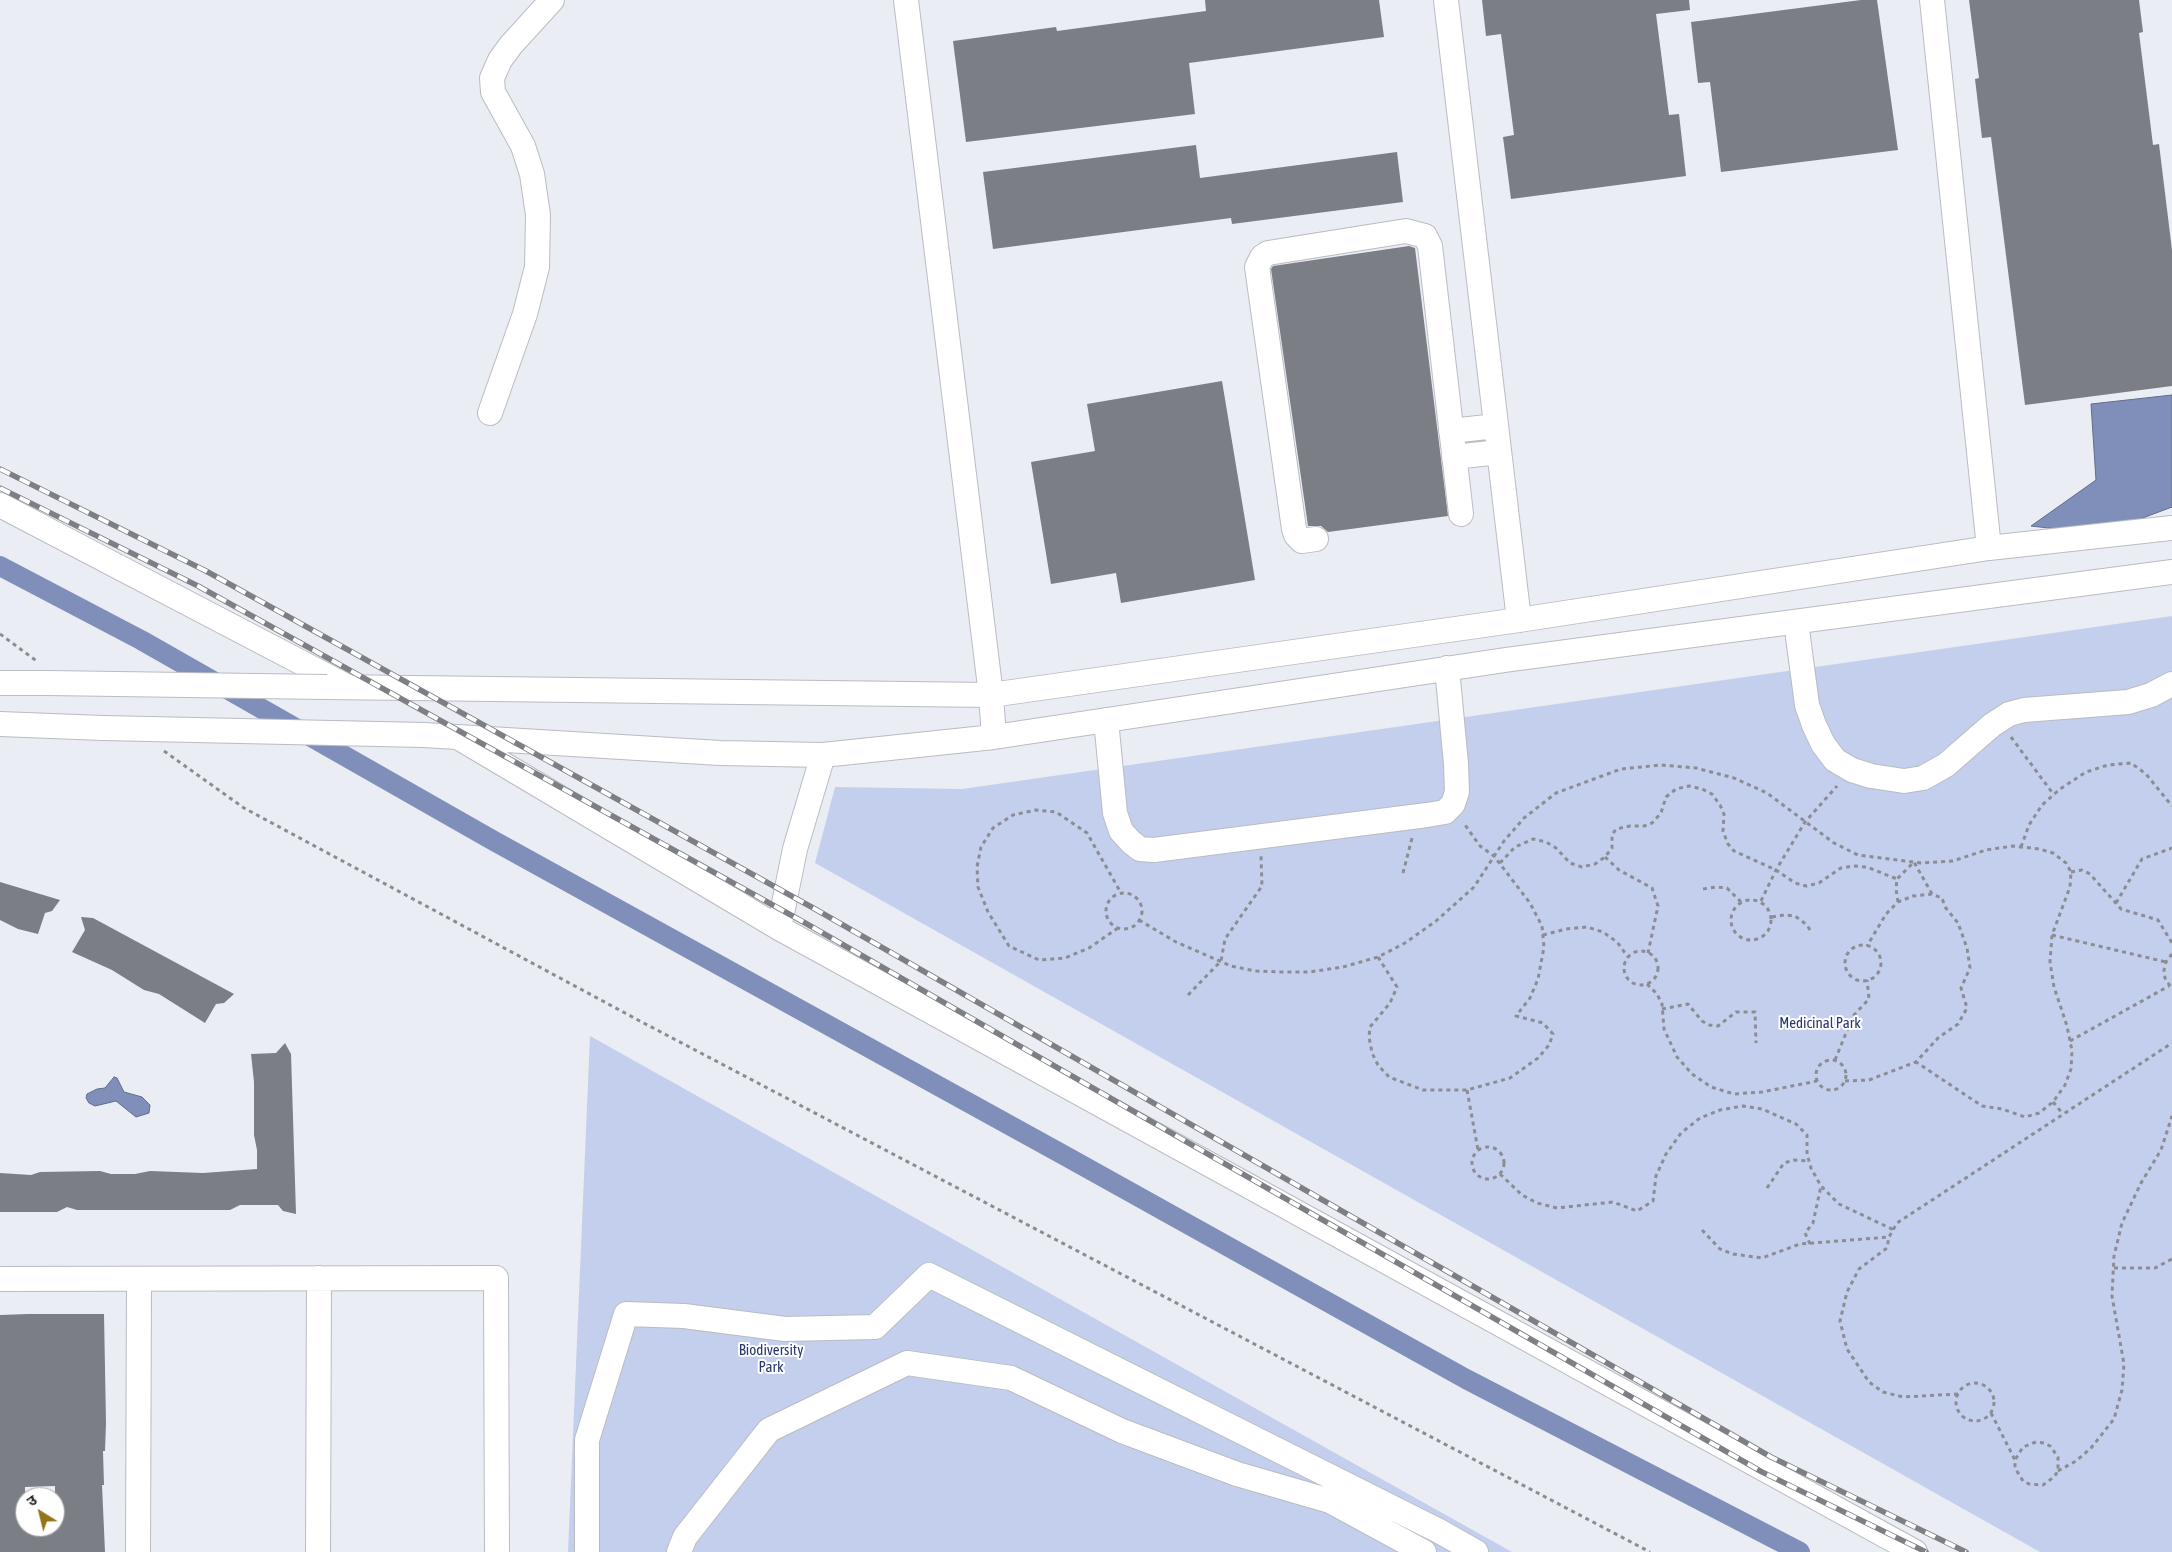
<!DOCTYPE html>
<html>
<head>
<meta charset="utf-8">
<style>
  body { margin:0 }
  #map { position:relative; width:2172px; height:1552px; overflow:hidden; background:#eaedf4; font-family:"Asap Condensed","Noto Sans Devanagari",sans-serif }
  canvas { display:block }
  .north { position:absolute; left:15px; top:1487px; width:50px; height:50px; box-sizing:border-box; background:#fff; border:1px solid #a4a5a5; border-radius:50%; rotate:324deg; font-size:14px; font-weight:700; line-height:20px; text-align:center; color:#1c1d1f }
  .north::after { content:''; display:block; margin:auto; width:18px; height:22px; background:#93741b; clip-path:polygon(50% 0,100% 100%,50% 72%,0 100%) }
</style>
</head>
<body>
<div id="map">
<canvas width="2172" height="1552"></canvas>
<div class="north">उ</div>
</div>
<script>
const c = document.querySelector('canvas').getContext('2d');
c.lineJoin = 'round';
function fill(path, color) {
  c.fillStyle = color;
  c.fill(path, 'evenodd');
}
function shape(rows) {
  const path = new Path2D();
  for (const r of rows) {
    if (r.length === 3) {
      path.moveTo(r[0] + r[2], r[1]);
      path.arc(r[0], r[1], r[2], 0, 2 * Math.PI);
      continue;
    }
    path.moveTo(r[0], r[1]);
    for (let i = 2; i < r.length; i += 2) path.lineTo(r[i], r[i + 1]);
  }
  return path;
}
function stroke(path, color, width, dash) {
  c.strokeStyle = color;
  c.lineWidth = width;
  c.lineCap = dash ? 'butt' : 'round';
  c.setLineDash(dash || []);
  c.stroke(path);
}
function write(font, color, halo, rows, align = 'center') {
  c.font = font + ' "Asap Condensed",sans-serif';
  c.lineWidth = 4;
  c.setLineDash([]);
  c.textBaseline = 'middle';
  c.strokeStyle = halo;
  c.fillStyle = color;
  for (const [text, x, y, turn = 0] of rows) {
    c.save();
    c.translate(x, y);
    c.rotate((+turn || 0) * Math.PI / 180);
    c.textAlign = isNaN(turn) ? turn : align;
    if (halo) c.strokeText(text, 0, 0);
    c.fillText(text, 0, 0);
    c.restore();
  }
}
fill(shape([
  [2172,616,2172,1552,2040,1552,815,863,835,787,962,789],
  [590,1036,1512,1552,568,1552]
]), '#c4cfed');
const water = shape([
  [2172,395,2172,507,2100,534,2031,526,2096,480,2091,404,2172,395],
  [114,1077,117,1078,124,1092,142,1097,150,1105,149,1113,136,1117,116,1101,95,1106,89,1103,86,1098,87,1094,97,1089,105,1088,114,1077]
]);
fill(water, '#7f8fb9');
stroke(water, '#616d8b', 1);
stroke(shape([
  [0,566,141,640,494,841,1069,1158,1466,1379,1800,1552]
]), '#7f8fb9', 20);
fill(shape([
  [1205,0,1379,0,1384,37,1189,63,1195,114,966,142,953,41,1056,27,1057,31,1206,11],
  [1482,0,1689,0,1690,10,1656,14,1669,115,1679,114,1686,176,1511,199,1503,137,1514,135,1501,34,1486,36],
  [1861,0,1877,0,1898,150,1721,172,1710,82,1698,83,1691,22],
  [1969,0,2139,0,2143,32,2139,33,2153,145,2159,144,2172,250,2172,386,2025,405,1991,137,1982,138,1975,79,1979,78],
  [1196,145,1200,178,1397,152,1403,202,1232,224,1231,218,993,249,983,172],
  [1409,246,1415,248,1448,516,1328,532,1321,526,1308,526,1271,269,1273,266],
  [1222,381,1255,580,1121,603,1116,573,1051,584,1031,462,1095,451,1087,404],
  [0,882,60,900,52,911,45,913,38,934,18,929,0,920],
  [81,917,93,918,234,994,224,1003,216,1004,205,1023,159,994,144,990,112,970,72,952,85,930],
  [285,1043,291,1054,296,1214,283,1211,278,1205,240,1205,230,1210,77,1210,67,1207,57,1212,0,1212,0,1173,31,1175,40,1172,100,1171,111,1174,135,1174,150,1171,203,1173,257,1169,257,1150,254,1135,254,1082,251,1054,276,1053],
  [28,1314,104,1314,106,1423,105,1451,103,1451,104,1485,102,1485,105,1552,0,1552,0,1315],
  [55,1486,55,1527,25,1527,25,1487]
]), '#7b7e84');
const minor = shape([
  [906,0,991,695,994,737],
  [1446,0,1519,620],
  [1932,0,1989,548],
  [490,413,525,314,537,267,538,215,532,174,523,146,493,92,492,78,500,60,511,45,552,0],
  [1451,431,1496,426],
  [1454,457,1499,452],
  [0,505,348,687],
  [1316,539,1302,541,1296,535,1294,529,1257,267,1262,257,1268,253,1406,231,1425,236,1430,246,1461,514],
  [1796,622,1807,705,1814,725,1823,744,1835,760,1852,770,1871,776,1904,781,1923,778,1946,765,1992,725,2009,714,2024,710,2128,702,2151,695,2172,684],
  [0,683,47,683],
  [327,687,991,695,1519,620,1989,548,2172,528],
  [1106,720,1115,813,1121,831,1131,842,1140,849,1154,850,1427,815,1445,812,1453,804,1457,792,1456,764,1447,668],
  [0,724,103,728],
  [424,735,720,753,823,755,994,737,1505,660,2172,572],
  [461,739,779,928],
  [823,755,795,849,779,928,1915,1552],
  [0,1279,496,1278,497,1552],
  [138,1552,139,1279],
  [318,1552,319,1278],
  [587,1552,587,1440,626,1314,684,1316,785,1329,875,1327,929,1275,1439,1531,1476,1552],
  [679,1552,685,1537,769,1430,907,1363,1011,1378,1122,1431,1237,1474,1330,1501,1424,1552]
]);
stroke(minor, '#b9bcc3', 26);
stroke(shape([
  [0,634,38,662],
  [2011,737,2054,795],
  [164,751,244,808,638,1020,1650,1552],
  [2021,847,2029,825,2042,805,2060,789,2086,772,2108,765,2131,763,2146,774,2172,806],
  [1605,857,1619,870,1652,888,1658,906,1648,953],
  [1500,863,1515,847,1533,839,1546,842,1556,848,1570,863,1582,867,1595,864,1605,857,1612,848,1612,835,1616,829,1630,826,1644,826,1652,823,1661,813,1666,797,1676,789,1689,786,1702,789,1712,794,1720,805,1724,814,1723,831,1728,844,1734,851,1776,870,1795,883,1806,886,1819,883,1841,868,1853,866,1867,867,1897,879],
  [2071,872,2082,870,2090,874,2121,909,2158,920,2172,943],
  [1403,873,1412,838],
  [1703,889,1716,887,1727,888,1741,902],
  [1124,911,18],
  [1751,920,20],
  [1761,901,1776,870,1805,822,1837,786],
  [1898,902,1896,889,1897,879,1914,862,1932,894],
  [2116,903,2142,859,2172,848],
  [1772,917,1784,915,1795,916,1807,925,1810,930],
  [1139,920,1176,942,1231,966,1255,971,1282,972,1309,972,1343,967,1378,957,1405,943,1436,921,1474,887,1504,841,1524,818,1556,793,1621,769,1661,765,1696,768,1734,778,1767,793,1834,843,1858,855,1921,863,1953,861,1986,850,2013,846,2039,849,2053,853,2066,863,2071,872,2070,887,2052,935,2050,962,2054,987,2067,1026,2072,1051,2071,1069,2065,1085,2053,1102,2039,1113,2025,1117,2002,1109,1982,1106,1916,1062],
  [1118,928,1089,948,1065,958,1039,960,1009,946,988,912,978,887,977,867,981,847,993,828,1013,815,1036,810,1056,812,1087,833,1121,893],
  [1543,935,1566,929,1587,927,1603,932,1617,942,1628,957],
  [2052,935,2166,962],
  [1863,963,18],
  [1641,968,17],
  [2172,954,2166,962,2164,970,2165,978,2172,989],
  [1378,957,1397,987,1390,1003,1370,1027,1369,1037,1372,1053,1378,1065,1389,1077,1423,1090,1467,1090,1510,1078,1538,1058,1549,1045,1553,1034,1543,1023,1516,1016,1530,998,1538,979,1544,947,1542,926,1530,903,1494,856,1480,846,1463,822],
  [1647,984,1657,994,1662,1004,1664,1029,1677,1057,1692,1074,1711,1087,1734,1094,1762,1092,1817,1081],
  [1188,995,1221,961,1225,939,1262,886,1261,856],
  [1662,1009,1688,1004,1702,1021,1709,1025,1718,1026,1736,1012,1755,1012,1756,1043],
  [2070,1041,2169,986],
  [1835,1060,1853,1016,1869,999,1867,980],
  [1831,1075,15],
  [1845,1081,1869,1080,1916,1062,1938,1038,1958,1024,1967,1008,1961,988,1970,968,1967,948,1958,923,1945,907,1942,898,1932,894,1913,896,1898,902,1886,914,1867,946],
  [1467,1090,1478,1150],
  [2053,1102,2063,1114],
  [1488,1163,16],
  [1500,1174,1522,1195,1537,1203,1557,1208,1613,1202,1637,1211,1653,1201,1656,1176,1666,1154,1681,1133,1700,1118,1720,1110,1743,1106,1762,1109,1796,1124,1807,1135,1807,1154,1811,1168,1821,1186,1839,1204,1894,1230],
  [1767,1188,1784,1163,1794,1160,1809,1161],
  [1702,1230,1720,1249,1733,1254,1762,1258,1800,1244,1889,1237],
  [1810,1244,1805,1233,1813,1223,1821,1186],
  [2114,1268,2155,1268,2172,1259],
  [1975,1402,19],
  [1958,1394,1903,1397,1883,1392,1869,1382,1847,1349,1840,1321,1847,1292,1859,1269,1887,1248,1889,1237,1897,1223,2172,1043],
  [1991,1413,2015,1460,2015,1468,2023,1481,2029,1484,2043,1485,2054,1477,2058,1471,2058,1457,2050,1446,2044,1443,2036,1442,2023,1447,2015,1460],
  [2058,1471,2076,1461,2091,1448,2114,1419,2122,1390,2124,1364,2112,1296,2114,1256,2122,1223,2141,1183,2161,1150,2172,1116]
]), '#8b8d92', 3, [4, 4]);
stroke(minor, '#fff', 24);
const rail = shape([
  [0,469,206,571,815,909,1771,1457,1966,1552],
  [0,488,198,586,807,924,1762,1472,1926,1552]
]);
stroke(rail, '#7d7f84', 5.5);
stroke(rail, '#fff', 4, [11]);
const minorBridge = shape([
  [47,683,327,687],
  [103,728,424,735]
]);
stroke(minorBridge, '#b9bcc3', 26, []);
stroke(minorBridge, '#fff', 24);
write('15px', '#28386f', '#fff', [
  ["Medicinal Park",1820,1023],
  ["Biodiversity",771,1350],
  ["Park",771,1367]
]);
</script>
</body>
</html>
